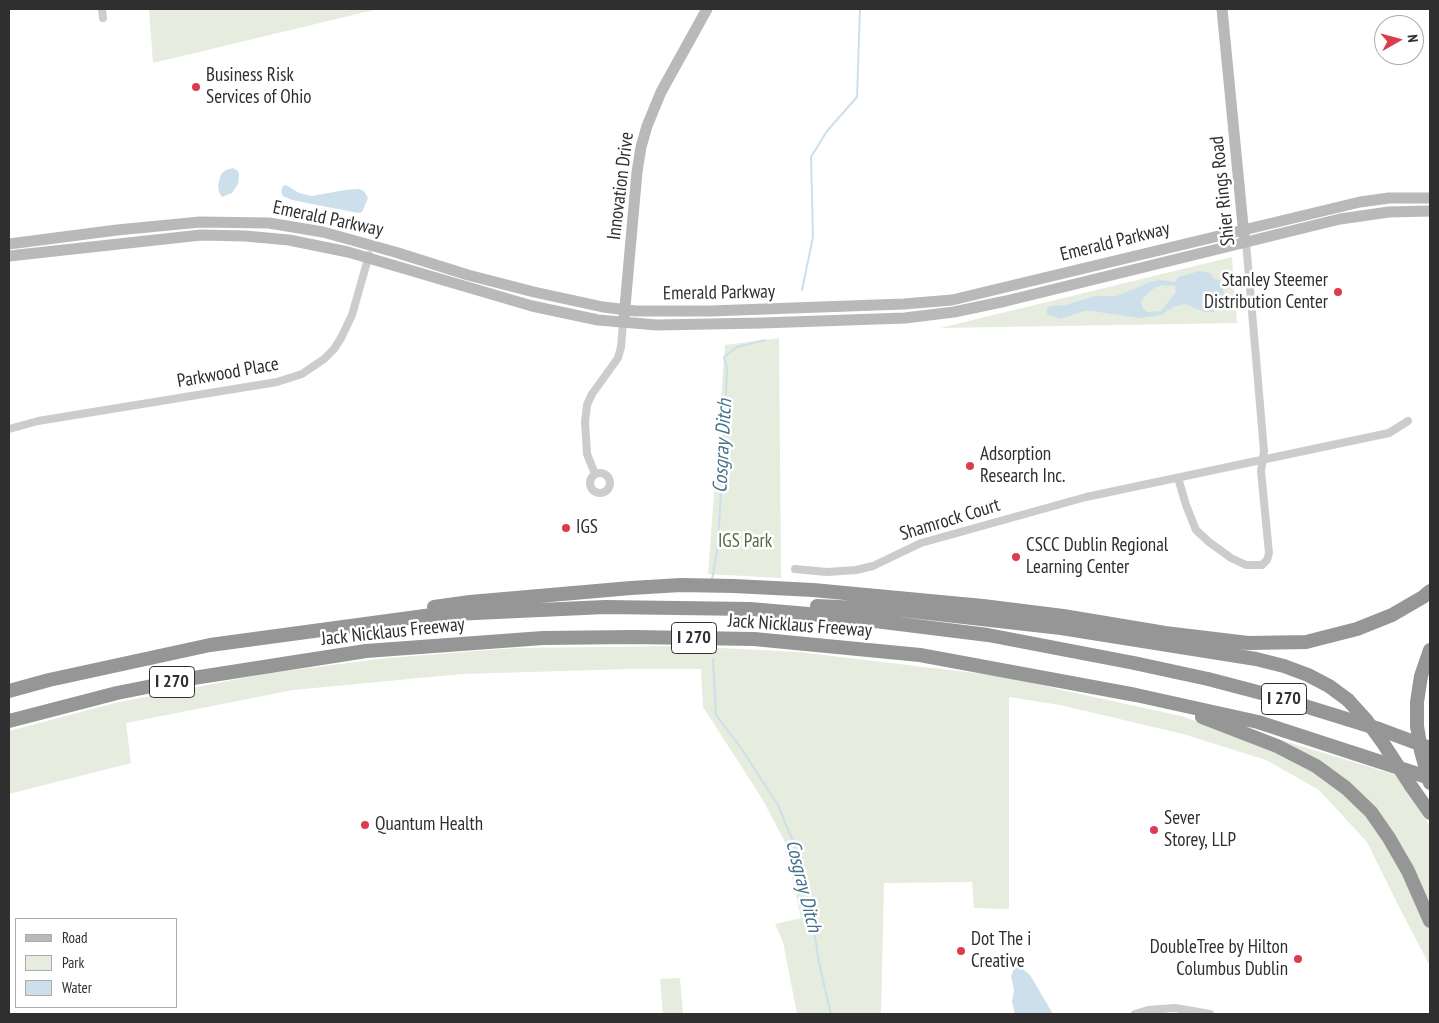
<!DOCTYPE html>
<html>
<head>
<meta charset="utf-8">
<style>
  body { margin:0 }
  #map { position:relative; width:1439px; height:1023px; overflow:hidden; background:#fff; font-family:"PT Sans Narrow",sans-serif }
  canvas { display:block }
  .frame { position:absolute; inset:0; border:10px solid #2f2f2f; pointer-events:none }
  .legend { position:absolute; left:15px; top:918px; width:162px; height:90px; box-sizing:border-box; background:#fff; border:1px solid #acacac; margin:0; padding:6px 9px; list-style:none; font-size:15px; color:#2f2f2f }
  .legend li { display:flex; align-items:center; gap:10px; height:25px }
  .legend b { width:25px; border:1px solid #acacac }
  .north { position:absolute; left:1374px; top:15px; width:50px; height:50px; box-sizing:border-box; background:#fff; border:1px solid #acacac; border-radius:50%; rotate:83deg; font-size:14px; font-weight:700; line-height:20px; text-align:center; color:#2f2f2f }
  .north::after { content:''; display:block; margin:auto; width:18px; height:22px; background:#db3d4d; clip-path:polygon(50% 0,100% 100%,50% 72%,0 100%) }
</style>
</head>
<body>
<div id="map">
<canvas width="1439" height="1023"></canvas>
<div class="frame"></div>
<ul class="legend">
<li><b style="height:6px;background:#b9b9b9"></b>Road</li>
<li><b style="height:14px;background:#e6ecde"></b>Park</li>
<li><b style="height:14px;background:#ccdfea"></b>Water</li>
</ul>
<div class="north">N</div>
</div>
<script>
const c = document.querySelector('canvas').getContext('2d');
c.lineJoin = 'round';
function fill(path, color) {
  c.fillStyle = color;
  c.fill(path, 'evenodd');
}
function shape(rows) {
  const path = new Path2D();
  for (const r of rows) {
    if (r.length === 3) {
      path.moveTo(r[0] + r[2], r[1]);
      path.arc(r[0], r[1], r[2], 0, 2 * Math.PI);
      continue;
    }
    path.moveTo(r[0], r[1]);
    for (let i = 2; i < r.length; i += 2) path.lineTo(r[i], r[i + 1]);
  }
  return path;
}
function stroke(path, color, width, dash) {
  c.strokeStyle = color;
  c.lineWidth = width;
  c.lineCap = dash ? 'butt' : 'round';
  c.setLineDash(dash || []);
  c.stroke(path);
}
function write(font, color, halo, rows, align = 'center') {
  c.font = font + ' "PT Sans Narrow",sans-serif';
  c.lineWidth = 5;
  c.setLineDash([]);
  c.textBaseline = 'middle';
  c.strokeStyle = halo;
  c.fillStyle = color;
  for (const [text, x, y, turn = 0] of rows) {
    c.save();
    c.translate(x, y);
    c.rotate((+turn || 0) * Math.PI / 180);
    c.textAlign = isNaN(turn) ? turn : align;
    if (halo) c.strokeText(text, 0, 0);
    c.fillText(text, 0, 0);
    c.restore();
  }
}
fill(shape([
  [149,9,378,9,153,63],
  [1232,257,1237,323,940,328],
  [779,338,781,578,708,574,725,345],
  [681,646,798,652,1017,678,1057,689,1181,716,1267,746,1325,777,1376,826,1395,856,1430,931,1430,966,1399,907,1367,842,1319,790,1266,760,1183,734,1060,705,1009,697,1009,909,974,908,972,882,884,883,881,1014,797,1014,783,942,775,924,801,918,784,840,761,797,703,707,701,669,629,669,462,674,293,690,126,723,131,763,9,794,9,731,115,703,269,673,388,658,516,648],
  [1278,739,1396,775,1430,826,1430,908,1387,826,1277,741],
  [680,978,683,1014,663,1014,660,979]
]), '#e6ecde');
fill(shape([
  [233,168,238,171,239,175,238,184,232,193,222,197,219,192,218,185,221,174,226,170],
  [286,185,299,193,312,196,345,190,359,189,364,191,368,198,362,212,358,213,292,200,283,196,281,191,283,186],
  [1200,271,1210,273,1213,278,1220,281,1223,289,1225,297,1221,305,1213,312,1204,312,1185,304,1173,307,1161,315,1140,318,1092,311,1084,311,1061,319,1047,314,1047,309,1050,306,1066,305,1095,296,1116,296,1151,282,1160,280,1175,282,1178,277],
  [1162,285,1175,286,1176,292,1161,311,1147,312,1143,308,1141,303,1143,298,1153,289],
  [1019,966,1030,975,1053,1014,1015,1014,1012,1002,1014,990,1011,976,1015,967]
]), '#ccdfea');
stroke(shape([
  [802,290,813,237,811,157,827,131,857,97,860,9],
  [712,580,718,545,724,438,727,369,724,357,737,347,765,340],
  [713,659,716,715,741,748,778,805,800,859,811,911,819,963,831,1014]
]), '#ccdfea', 2);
stroke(shape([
  [102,9,103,18],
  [9,429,38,421,277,382,302,374,324,359,334,349,341,338,352,315,369,255],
  [600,483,10],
  [595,474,587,454,585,422,587,405,592,394,618,358,621,347,623,323],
  [1178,478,1186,505,1196,530,1209,542,1231,558,1246,565,1262,565,1267,560,1269,553,1261,471,1264,451,1246,242],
  [795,569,827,572,856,570,873,566,921,543,1086,497,1389,433,1408,421],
  [1135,1014,1148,1010,1175,1008,1210,1014]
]), '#ccc', 8);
stroke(shape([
  [1222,9,1244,236],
  [9,244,117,230,200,222,269,223,323,232,395,252,468,275,534,292,603,307,636,311,710,311,904,304,952,300,1360,202,1389,198,1430,198],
  [9,256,201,235,245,236,289,240,348,252,532,306,598,320,657,325,762,323,905,318,954,312,1006,301,1340,219,1389,212,1430,211],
  [624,318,637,172,641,147,647,126,661,92,707,9]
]), '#b9b9b9', 11);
stroke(shape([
  [817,606,902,610,1061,628,1256,659,1284,666,1308,675,1329,686,1348,700],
  [434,607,470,602,631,588,681,585,734,586,813,590,983,606,1063,616,1165,633,1248,643,1306,642,1357,629,1392,615,1423,597,1430,591],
  [9,691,49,680,210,645,432,615,605,607,750,609,843,617,988,635,1134,663,1208,679,1269,695,1379,729,1430,748],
  [1202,717,1277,746,1316,766,1346,788,1371,812,1389,838,1408,871,1430,921],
  [9,721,117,693,187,679,366,651,543,638,633,637,754,639,920,655,1136,695,1258,722,1430,778],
  [1417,726,1417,702,1421,676,1430,650],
  [1411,786,1430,813]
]), '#969696', 14);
stroke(shape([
  [1348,700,1367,721,1383,743,1411,786],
  [1417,726,1421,751,1430,783]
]), '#969696', 14);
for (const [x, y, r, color] of [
  [196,87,5,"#db3d4d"],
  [1338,292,5,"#db3d4d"],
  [970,466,5,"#db3d4d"],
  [566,528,5,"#db3d4d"],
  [1016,557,5,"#db3d4d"],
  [365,825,5,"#db3d4d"],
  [1154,830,5,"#db3d4d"],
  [961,951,5,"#db3d4d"],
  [1298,959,5,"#db3d4d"]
]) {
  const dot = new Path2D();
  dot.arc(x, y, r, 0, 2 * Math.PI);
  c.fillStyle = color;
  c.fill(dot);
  stroke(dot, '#fff', 2);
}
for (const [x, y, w] of [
  [694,638,45],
  [172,682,45],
  [1284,699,45]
]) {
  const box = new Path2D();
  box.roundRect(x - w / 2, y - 15.5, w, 31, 4);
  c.fillStyle = '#fff';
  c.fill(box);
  stroke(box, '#2f2f2f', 1);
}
write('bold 18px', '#2f2f2f', null, [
  ["I 270",694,638],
  ["I 270",172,682],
  ["I 270",1284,699]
]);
write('19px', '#2f2f2f', '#fff', [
  ["Business Risk",206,76],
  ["Services of Ohio",206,98],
  ["Stanley Steemer",1328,281,"right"],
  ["Distribution Center",1328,303,"right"],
  ["Adsorption",980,455],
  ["Research Inc.",980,477],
  ["IGS",576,528],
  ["CSCC Dublin Regional",1026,546],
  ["Learning Center",1026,568],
  ["Sever",1164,819],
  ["Storey, LLP",1164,841],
  ["Quantum Health",375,825],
  ["Dot The i",971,940],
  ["Creative",971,962],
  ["DoubleTree by Hilton",1288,948,"right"],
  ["Columbus Dublin",1288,970,"right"]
], 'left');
write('19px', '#2f2f2f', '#fff', [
  ["Innovation Drive",621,186,-83],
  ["Shier Rings Road",1223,191,-96],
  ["Emerald Parkway",328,219,12],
  ["Emerald Parkway",1115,242,-14],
  ["Emerald Parkway",719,293,-1],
  ["Parkwood Place",228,373,-10],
  ["Shamrock Court",950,520,-17],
  ["Jack Nicklaus Freeway",800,626,4],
  ["Jack Nicklaus Freeway",393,632,-6]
]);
write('19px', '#54693f', '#fff', [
  ["IGS Park",745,542]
]);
write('italic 20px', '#42728d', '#fff', [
  ["Cosgray Ditch",723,446,-87],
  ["Cosgray Ditch",803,886,76]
]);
</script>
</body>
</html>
